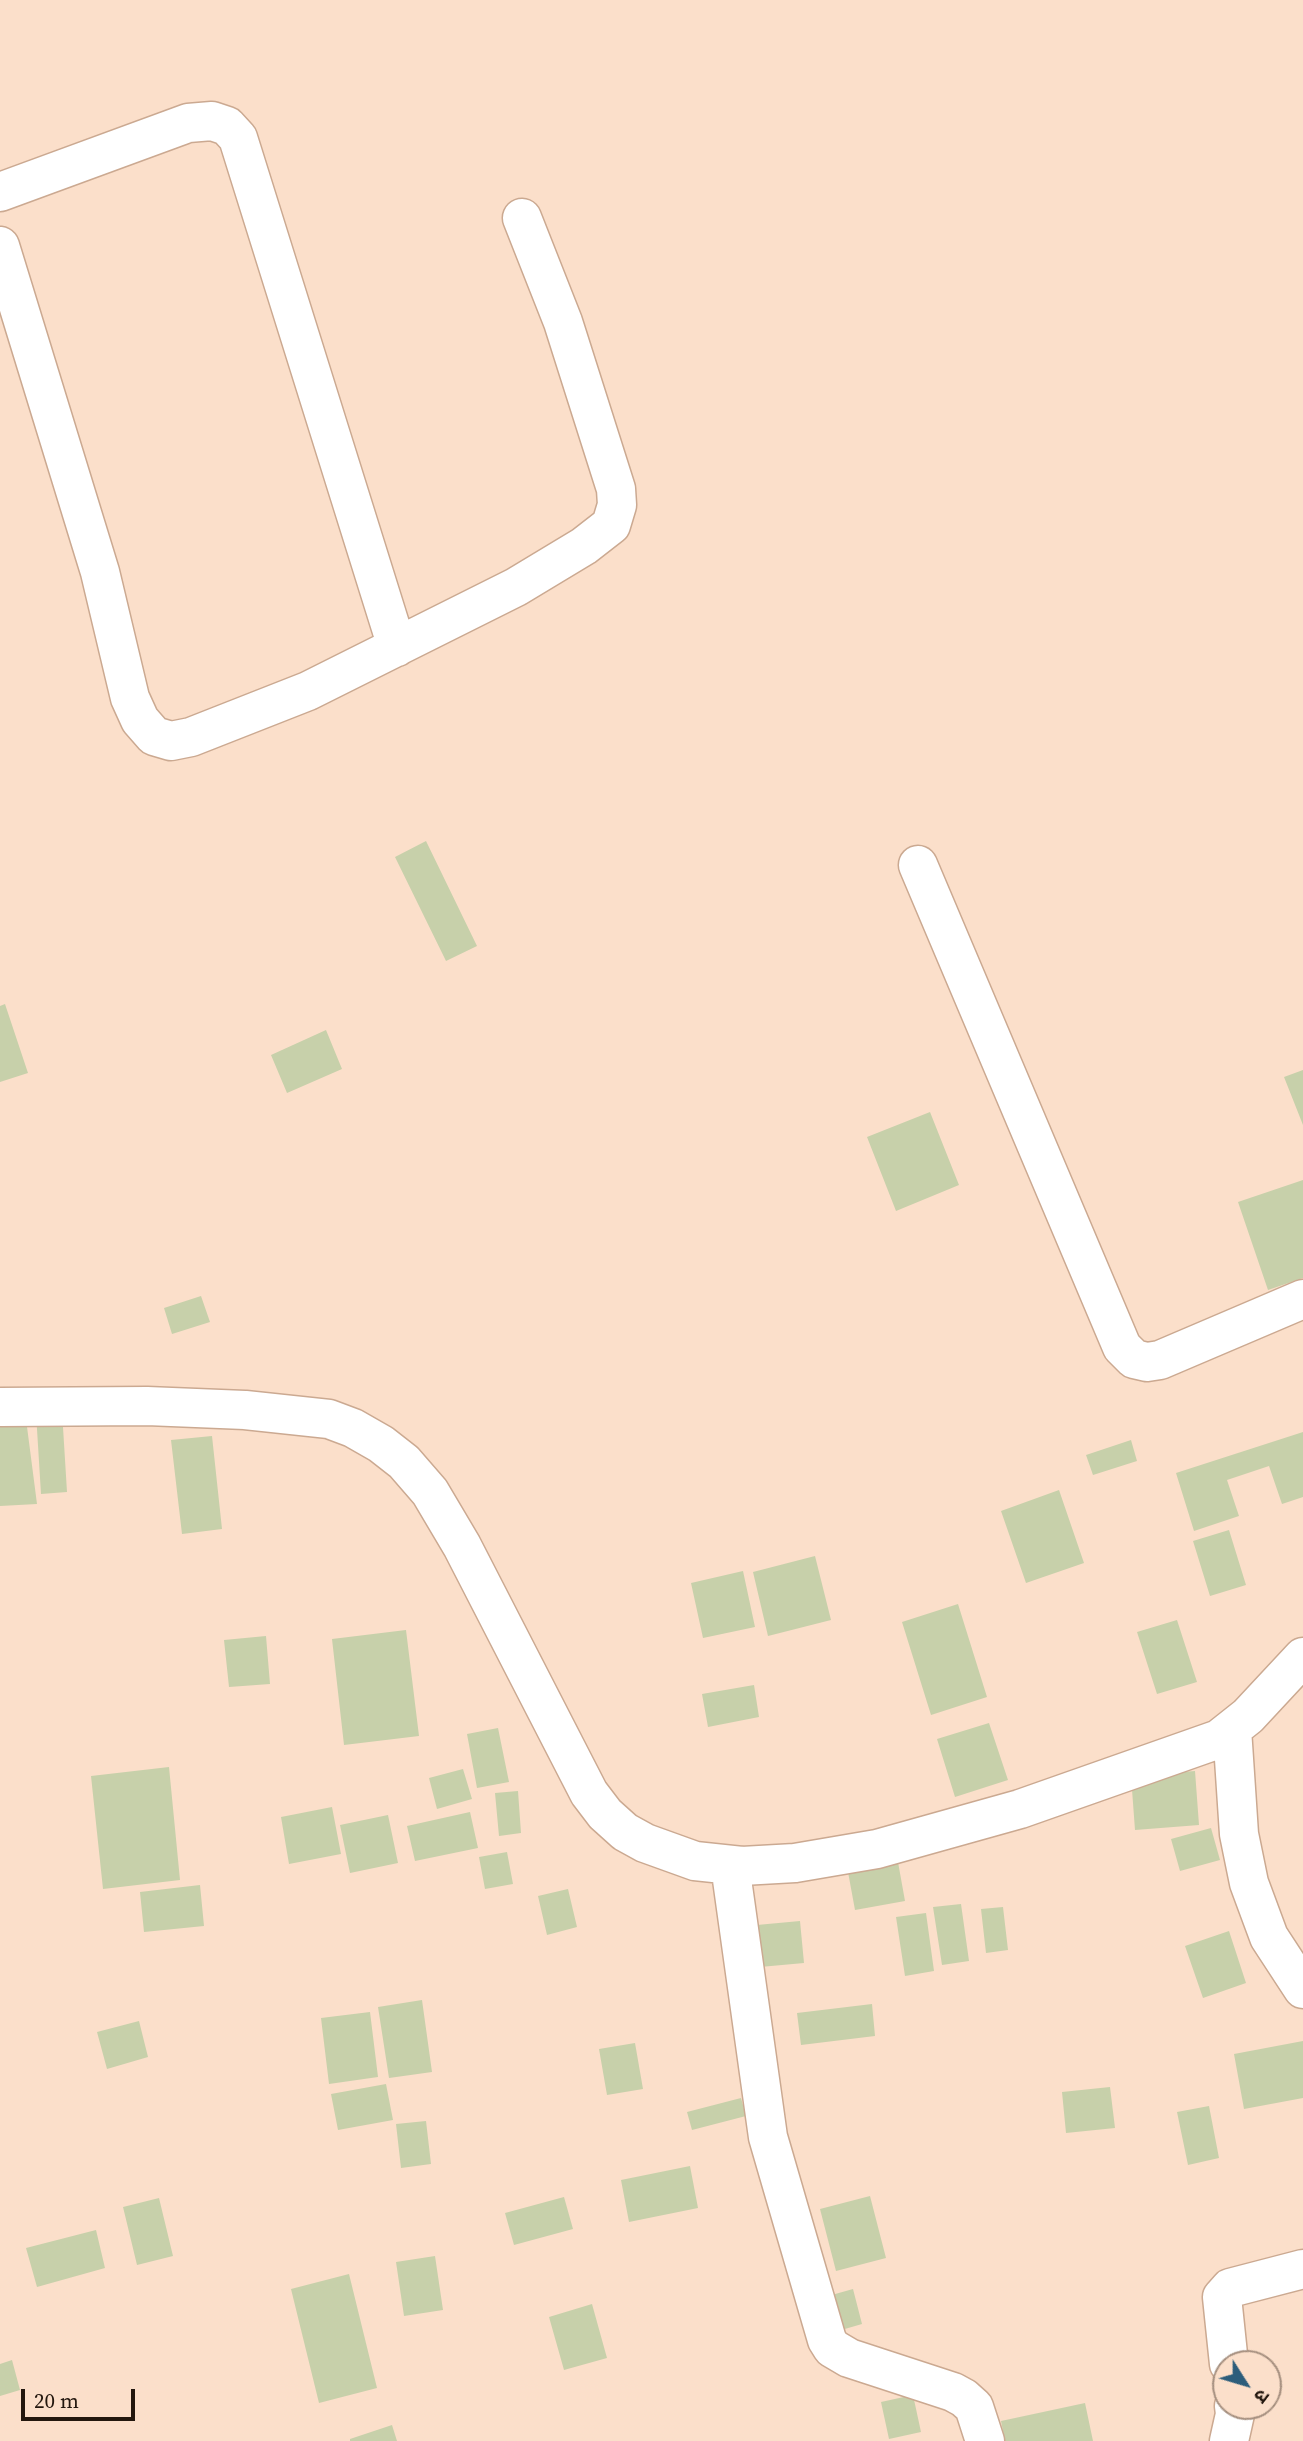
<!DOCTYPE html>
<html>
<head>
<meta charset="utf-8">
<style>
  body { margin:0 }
  #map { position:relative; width:1303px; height:2441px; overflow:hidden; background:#fbdfca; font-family:"Source Serif 4","Noto Sans Devanagari",serif }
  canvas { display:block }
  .north { position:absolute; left:1212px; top:2350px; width:70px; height:70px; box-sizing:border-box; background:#fbdfca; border:2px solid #a58f7f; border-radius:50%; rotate:127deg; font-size:19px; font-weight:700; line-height:28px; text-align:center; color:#23170e }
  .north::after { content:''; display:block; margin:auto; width:24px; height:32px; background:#2c5d7b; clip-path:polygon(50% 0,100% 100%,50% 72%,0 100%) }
  .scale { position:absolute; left:21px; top:2389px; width:114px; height:32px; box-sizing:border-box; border:4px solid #23170e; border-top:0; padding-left:9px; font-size:21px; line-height:24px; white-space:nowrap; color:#23170e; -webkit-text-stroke:5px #fbdfca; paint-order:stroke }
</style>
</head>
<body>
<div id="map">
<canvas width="1303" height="2441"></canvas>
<div class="north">उ</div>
<div class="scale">20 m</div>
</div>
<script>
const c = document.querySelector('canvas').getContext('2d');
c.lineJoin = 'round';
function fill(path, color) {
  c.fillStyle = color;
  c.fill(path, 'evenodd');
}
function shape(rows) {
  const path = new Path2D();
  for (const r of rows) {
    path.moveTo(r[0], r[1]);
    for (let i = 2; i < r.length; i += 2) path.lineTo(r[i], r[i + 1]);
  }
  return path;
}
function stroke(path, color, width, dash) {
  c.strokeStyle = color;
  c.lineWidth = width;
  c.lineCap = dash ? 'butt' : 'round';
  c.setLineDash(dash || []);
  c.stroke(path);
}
fill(shape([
  [426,841,477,946,446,961,395,857],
  [5,1004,28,1073,0,1082,0,1006],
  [326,1030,342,1069,287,1093,271,1055],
  [1303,1070,1303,1125,1284,1077],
  [930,1112,959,1185,896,1211,867,1137],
  [1303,1180,1303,1278,1268,1290,1238,1202],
  [201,1296,210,1322,172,1334,164,1308],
  [62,1411,67,1492,41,1494,36,1413],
  [0,1416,26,1419,37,1504,0,1506],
  [1303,1432,1303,1497,1282,1504,1269,1466,1227,1480,1239,1516,1194,1531,1176,1473],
  [212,1436,222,1529,182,1534,171,1440],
  [1131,1440,1137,1461,1093,1475,1086,1455],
  [1059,1490,1084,1563,1026,1583,1001,1511],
  [1229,1530,1246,1585,1210,1596,1193,1541],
  [815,1556,831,1620,768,1636,753,1572],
  [743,1571,755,1627,703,1638,691,1583],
  [958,1604,987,1697,931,1715,902,1622],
  [1177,1620,1197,1682,1157,1694,1137,1632],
  [406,1630,419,1736,344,1745,332,1639],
  [266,1636,270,1684,229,1687,224,1640],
  [754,1685,759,1717,708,1727,702,1694],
  [989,1723,1008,1780,955,1797,937,1739],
  [498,1728,509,1782,477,1788,467,1734],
  [169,1767,180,1880,103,1889,91,1776],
  [463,1769,472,1799,437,1809,429,1778],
  [1195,1771,1199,1825,1135,1830,1131,1776],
  [518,1791,521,1833,499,1836,495,1793],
  [332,1807,341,1854,289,1864,281,1817],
  [470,1812,478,1848,415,1861,407,1826],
  [388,1815,398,1863,350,1873,340,1825],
  [1211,1828,1220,1860,1180,1871,1171,1839],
  [507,1852,513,1884,485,1889,479,1857],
  [898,1862,905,1901,855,1910,848,1872],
  [200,1885,204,1926,144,1932,140,1892],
  [568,1889,577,1927,547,1935,538,1896],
  [961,1904,969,1961,942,1965,933,1907],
  [1003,1907,1008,1950,986,1953,981,1909],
  [926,1913,934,1971,905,1976,896,1917],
  [800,1921,804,1963,749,1968,746,1926],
  [1229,1931,1246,1983,1203,1998,1185,1946],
  [422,2000,432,2072,389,2078,378,2007],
  [872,2004,875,2036,801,2045,797,2013],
  [370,2012,378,2077,329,2084,321,2018],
  [139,2021,148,2057,107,2069,97,2032],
  [1303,2041,1303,2098,1244,2109,1234,2054],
  [635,2043,643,2089,607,2095,599,2049],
  [386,2084,393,2120,338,2130,331,2094],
  [1110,2087,1115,2128,1066,2133,1062,2092],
  [741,2098,746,2116,692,2130,687,2112],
  [1209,2106,1219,2158,1188,2165,1177,2112],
  [426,2121,431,2164,401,2168,396,2124],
  [690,2166,698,2208,629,2222,621,2180],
  [870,2196,886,2258,836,2271,820,2209],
  [564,2197,573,2229,514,2245,505,2213],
  [159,2198,173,2256,137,2265,123,2207],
  [96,2230,105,2268,37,2287,26,2248],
  [435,2256,443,2310,404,2316,396,2262],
  [349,2274,377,2388,319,2403,291,2289],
  [853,2289,862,2324,831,2333,821,2298],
  [592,2304,607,2358,564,2370,549,2317],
  [12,2360,20,2390,0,2396,0,2364],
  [913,2395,921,2432,889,2439,881,2402],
  [1085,2403,1093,2441,1005,2441,1001,2421],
  [392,2425,397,2441,350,2441,350,2439]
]), '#c7d0aa');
const minor = shape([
  [0,192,188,123,212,121,227,126,238,138,397,647],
  [0,246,100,572,130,698,140,720,154,736,171,741,191,737,308,691,516,587,584,546,611,525,617,505,616,489,563,322,522,218],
  [918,865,1122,1347,1134,1359,1147,1362,1160,1360,1303,1299],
  [0,1407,147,1406,245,1410,329,1419,353,1428,381,1444,404,1462,430,1492,462,1546,589,1793,605,1814,625,1832,645,1843,695,1861,742,1866,795,1863,877,1849,1020,1809,1219,1739,1248,1716,1303,1657],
  [1232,1729,1239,1834,1249,1883,1269,1937,1303,1989],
  [730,1865,768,2137,827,2340,832,2348,849,2358,953,2392,964,2398,974,2407,985,2441],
  [1229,2364,1222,2297,1230,2288,1303,2269],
  [1229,2441,1235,2414,1234,2406]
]);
stroke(minor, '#cba991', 41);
stroke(minor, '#fff', 38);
</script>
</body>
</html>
